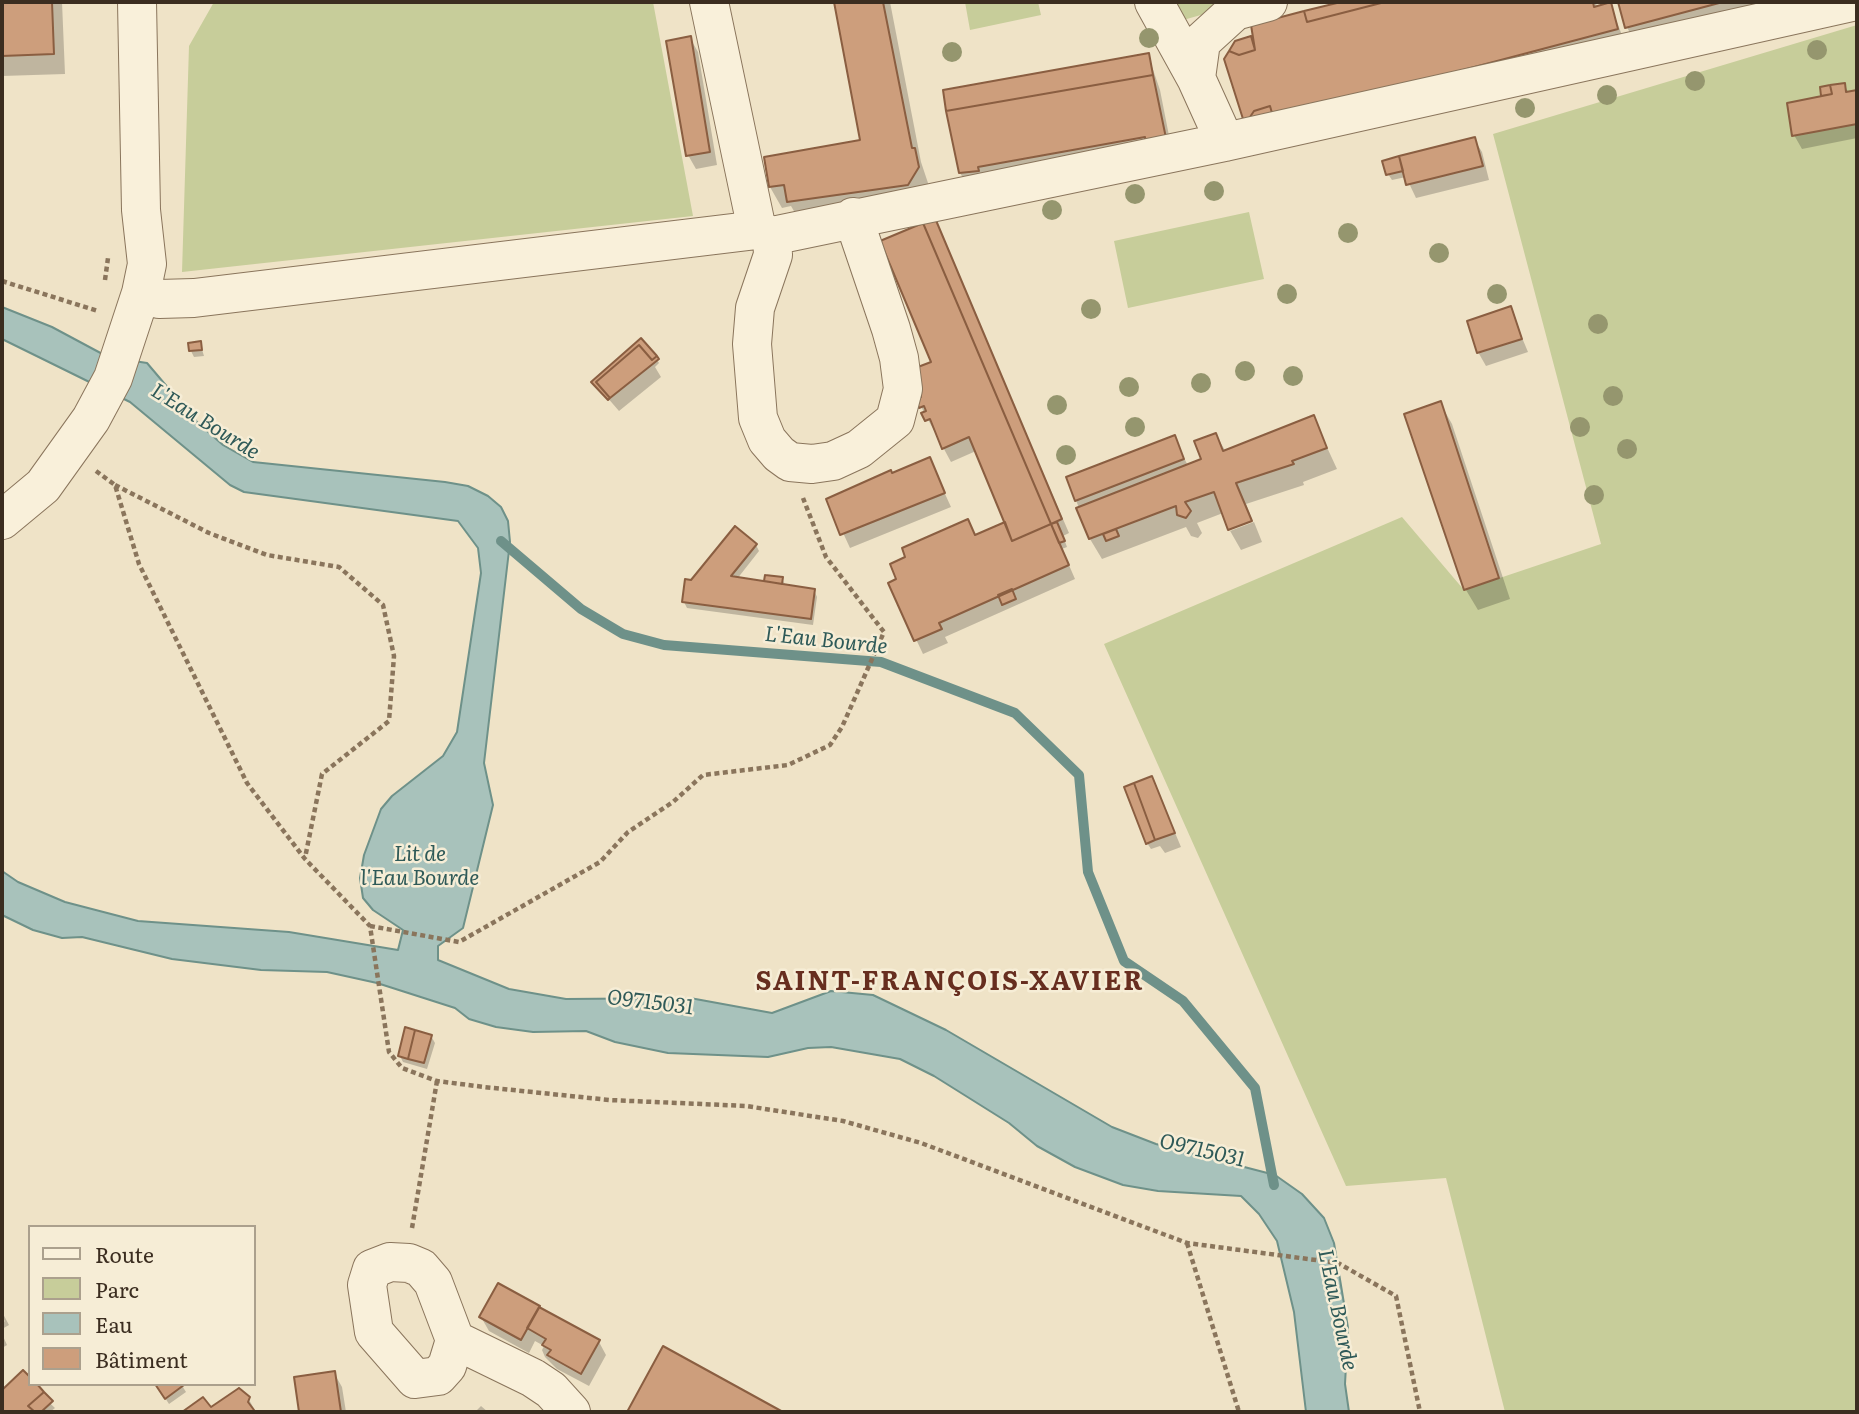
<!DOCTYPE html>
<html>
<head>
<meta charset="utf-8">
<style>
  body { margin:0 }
  #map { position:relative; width:1859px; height:1414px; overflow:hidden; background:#efe3c7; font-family:Literata,serif }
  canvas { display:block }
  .frame { position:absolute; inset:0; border:4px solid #3b2d20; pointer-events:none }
  .legend { position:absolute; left:28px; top:1225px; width:228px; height:161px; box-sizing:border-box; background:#f6edd6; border:2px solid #aba08d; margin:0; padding:9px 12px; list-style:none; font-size:21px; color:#3b2d20 }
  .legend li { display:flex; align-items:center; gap:14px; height:35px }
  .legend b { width:35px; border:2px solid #aba08d }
</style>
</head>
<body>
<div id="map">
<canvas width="1859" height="1414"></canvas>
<div class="frame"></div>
<ul class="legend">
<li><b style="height:9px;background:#f9f0da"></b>Route</li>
<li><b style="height:19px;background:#c7cd9a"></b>Parc</li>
<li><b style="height:19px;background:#a8c2bb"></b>Eau</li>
<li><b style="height:19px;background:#cd9e7c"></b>Bâtiment</li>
</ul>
</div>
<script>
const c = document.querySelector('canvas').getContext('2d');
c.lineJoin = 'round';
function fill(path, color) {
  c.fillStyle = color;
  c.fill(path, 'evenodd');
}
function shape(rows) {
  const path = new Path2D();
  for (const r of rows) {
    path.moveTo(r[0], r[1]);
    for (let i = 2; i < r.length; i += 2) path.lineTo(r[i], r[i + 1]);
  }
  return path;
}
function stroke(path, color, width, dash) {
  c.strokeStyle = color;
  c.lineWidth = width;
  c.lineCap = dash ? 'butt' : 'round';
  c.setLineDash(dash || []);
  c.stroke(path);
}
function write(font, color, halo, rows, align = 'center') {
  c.font = font + ' Literata,serif';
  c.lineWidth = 5;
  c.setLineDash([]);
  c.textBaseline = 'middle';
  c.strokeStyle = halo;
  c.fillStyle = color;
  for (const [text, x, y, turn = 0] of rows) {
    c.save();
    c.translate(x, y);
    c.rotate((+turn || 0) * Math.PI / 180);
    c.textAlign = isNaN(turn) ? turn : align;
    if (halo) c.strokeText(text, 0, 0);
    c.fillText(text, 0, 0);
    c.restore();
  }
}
fill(shape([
  [214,2,653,2,693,216,182,272,189,46],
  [965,2,1038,2,1041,15,970,30],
  [1165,2,1247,2,1176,22],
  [1857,25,1857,1412,1505,1412,1446,1178,1346,1186,1104,644,1402,517,1464,590,1601,544,1493,134],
  [1249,212,1264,279,1128,308,1114,241]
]), '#c7cd9a');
const water = shape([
  [2,307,52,327,108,357,147,363,197,422,223,445,253,462,445,482,468,486,488,496,501,507,508,521,510,542,484,763,493,805,463,928,438,946,438,960,509,989,566,999,690,998,772,1013,831,991,873,995,946,1030,1112,1127,1156,1144,1275,1175,1302,1194,1324,1218,1334,1243,1348,1328,1345,1384,1349,1412,1306,1412,1294,1312,1277,1241,1259,1214,1241,1196,1158,1191,1123,1185,1075,1167,1037,1146,1009,1123,934,1076,900,1059,831,1047,808,1048,768,1057,668,1053,615,1042,586,1031,533,1032,496,1027,469,1019,455,1008,377,983,327,972,261,970,172,959,82,937,62,938,33,930,2,915,2,871,18,882,65,902,138,921,289,932,398,950,403,930,373,910,363,898,360,878,364,855,381,809,392,796,443,756,457,732,481,573,478,548,458,521,244,492,230,485,130,402,2,339,2,307]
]);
fill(water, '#a8c2bb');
stroke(water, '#6e9189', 2);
fill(shape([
  [2,2,62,2,65,74,2,76],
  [835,2,890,2,921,162,930,189,801,223,791,206,782,208,770,187,862,141],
  [1348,2,1596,2,1597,8,1610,4,1625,43,1283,133,1251,38,1256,48,1306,13],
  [1620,2,1767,2,1634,41,1627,27],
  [690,38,698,52,717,165,696,169,688,155],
  [1148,55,1160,90,1172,151,968,186,960,173],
  [1844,85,1849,93,1857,91,1857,138,1802,149,1794,135,1823,96,1822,89],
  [1474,139,1482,152,1489,180,1416,198,1406,177,1392,180,1388,174],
  [934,220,1069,533,1063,536,1067,547,1062,549,1075,579,945,637,948,643,923,654,890,584,899,580,907,558,967,521,976,536,1007,523,976,451,951,462,918,401,924,398,933,363],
  [1510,309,1528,352,1486,366,1478,352],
  [200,343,204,356,194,357,191,351],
  [655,357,659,363,655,367,661,377,619,411,606,396],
  [1440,403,1452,424,1510,599,1478,610,1466,590,1406,415],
  [1313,417,1337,469,1303,482,1304,485,1246,504,1252,519,1230,527,1230,531,1254,522,1262,542,1241,550,1229,529,1223,513,1197,523,1202,533,1198,538,1191,536,1186,527,1102,559,1090,539,1076,500,1174,437,1188,466,1203,460,1216,435,1226,452],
  [929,459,951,507,850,548,828,500],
  [756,545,759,551,737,579,766,583,767,577,782,579,786,586,814,590,817,597,813,625,687,608,684,602,691,582],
  [1152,778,1181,847,1165,853,1160,846,1151,849,1147,843],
  [431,1036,435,1043,427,1069,403,1062,400,1056],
  [2,1312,9,1325,2,1329,2,1323,5,1321,2,1319],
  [481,1317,599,1342,606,1355,589,1386,557,1369,545,1357,542,1350,544,1346,535,1341,529,1353,489,1331],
  [2,1334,7,1345,2,1348],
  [664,1348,779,1412,629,1412],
  [23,1372,30,1384,55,1408,50,1412,2,1412,2,1393],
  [334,1373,342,1387,346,1412,301,1412,296,1378],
  [156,1384,181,1384,186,1392,169,1404],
  [248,1398,256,1412,185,1412,203,1400,210,1410],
  [481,1406,488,1412,475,1412]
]), '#0003');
stroke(shape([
  [501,541,581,609,623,634,664,645,881,662,1015,713,1079,775,1088,872,1124,961,1183,1001,1255,1088,1274,1185]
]), '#6e9189', 10);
const building = shape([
  [2,2,52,2,54,54,2,56,2,2],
  [834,2,883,2,912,148,915,148,919,167,908,185,787,202,784,185,769,187,764,157,860,140,834,2],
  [1341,2,1385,2,1307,22,1304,11,1341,2],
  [1385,2,1593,2,1594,7,1611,2,1618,29,1274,120,1270,106,1254,111,1248,120,1243,119,1224,59,1229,51,1239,55,1255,50,1251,25,1304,11,1307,22,1385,2],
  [1618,2,1723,2,1625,28,1618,2],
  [691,36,710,152,686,156,666,41,691,36],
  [1251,36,1255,50,1239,55,1229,51,1235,41,1251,36],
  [1149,53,1153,75,946,111,943,90,1149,53],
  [1153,75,1166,138,1145,141,1145,137,978,167,979,171,959,173,946,111,1153,75],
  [1845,83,1846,92,1857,90,1857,124,1792,136,1787,103,1832,94,1830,85,1845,83],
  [1830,85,1832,94,1821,96,1820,87,1830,85],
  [1270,106,1274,120,1248,120,1254,111,1270,106],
  [1475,137,1483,166,1406,185,1399,156,1475,137],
  [1399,156,1403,171,1386,175,1382,161,1399,156],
  [935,218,1062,519,1051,524,923,223,935,218],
  [923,223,1051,524,1012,541,969,437,942,449,930,419,925,421,921,413,926,411,924,406,919,408,916,400,921,397,910,370,931,362,880,241,923,223],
  [1511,306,1522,339,1477,353,1467,321,1511,306],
  [641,338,657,356,652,360,639,345,596,382,610,398,608,400,591,382,641,338],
  [201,341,202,350,189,351,188,343,201,341],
  [639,345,652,360,657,356,659,359,610,398,596,382,639,345],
  [1441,401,1499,578,1464,590,1404,414,1441,401],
  [1314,415,1327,448,1292,461,1294,464,1236,483,1252,521,1228,530,1214,492,1185,502,1191,511,1186,518,1177,515,1176,506,1089,539,1076,508,1201,459,1194,441,1216,433,1223,451,1314,415],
  [1175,435,1184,459,1075,501,1066,477,1175,435],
  [930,457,945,493,840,535,826,499,891,470,892,473,930,457],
  [968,519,975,535,1005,522,1012,541,1051,524,1069,565,939,623,942,629,914,641,888,583,896,579,890,564,905,557,902,548,968,519],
  [1057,522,1065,541,1059,543,1051,524,1057,522],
  [735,526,757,544,731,576,815,589,811,619,682,602,685,579,691,580,735,526],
  [1116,529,1119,536,1106,541,1103,534,1116,529],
  [765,575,783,577,782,584,764,581,765,575],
  [1012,589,1016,599,1002,605,998,595,1012,589],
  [1152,776,1175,833,1155,840,1134,783,1152,776],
  [1134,783,1155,840,1146,844,1124,787,1134,783],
  [405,1027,415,1030,408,1059,398,1056,405,1027],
  [415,1030,432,1035,424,1063,408,1059,415,1030],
  [498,1283,540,1306,521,1340,479,1317,498,1283],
  [539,1307,600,1340,581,1374,547,1355,551,1350,542,1345,546,1339,527,1328,539,1307],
  [663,1346,783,1412,627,1412,663,1346],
  [23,1370,30,1377,30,1384,37,1384,44,1392,28,1406,35,1412,2,1412,2,1390,23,1370],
  [335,1371,341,1412,299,1412,294,1377,335,1371],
  [155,1384,183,1384,184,1385,165,1399,155,1384],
  [239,1388,250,1397,248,1402,254,1410,251,1412,182,1412,203,1397,211,1407,239,1388],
  [44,1392,53,1401,41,1412,35,1412,28,1406,44,1392]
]);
fill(building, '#cd9e7c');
stroke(building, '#8a5e41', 2);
const minor = shape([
  [709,2,757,230,772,236,1225,142,1852,2],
  [1154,2,1196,78,1225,142],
  [1196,78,1201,42,1235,11,1268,2],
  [772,236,773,255,755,308,752,344,758,418,767,440,779,454,790,462,812,464,833,461,859,449,895,420,903,389,899,358,891,329,853,217],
  [141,293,159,299,194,298,757,230],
  [2,520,43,486,91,419,113,378,141,293,147,264,141,210,137,2],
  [455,1340,447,1366,438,1376,415,1379,374,1332,367,1285,372,1269,390,1262,409,1263,421,1268,433,1282,455,1340,533,1378,551,1390,571,1412]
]);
stroke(minor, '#8a755c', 40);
stroke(shape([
  [105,280,108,258],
  [2,281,98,311],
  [96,471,115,485,139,564,247,783,305,859,370,926,389,1052,402,1068,437,1081,484,1087,609,1100,746,1106,843,1121,921,1143,1187,1243,1338,1263,1396,1296,1420,1412],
  [115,485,209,533,267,555,339,567,383,605,394,656,389,721,322,774,305,858],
  [370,926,459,942,600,862,628,832,673,802,703,775,788,765,830,745,842,727,884,632,826,557,803,498],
  [412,1228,437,1081],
  [1187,1243,1239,1412]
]), '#8a755c', 4.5, [5, 3.5]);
stroke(minor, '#f9f0da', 38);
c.fillStyle = '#95966e';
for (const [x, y] of [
  [1149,38],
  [1817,50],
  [952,52],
  [1695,81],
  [1607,95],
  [1525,108],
  [1214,191],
  [1135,194],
  [1052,210],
  [1348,233],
  [1439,253],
  [1287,294],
  [1497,294],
  [1091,309],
  [1598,324],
  [1245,371],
  [1293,376],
  [1201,383],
  [1129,387],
  [1613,396],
  [1057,405],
  [1135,427],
  [1580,427],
  [1627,449],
  [1066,455],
  [1594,495]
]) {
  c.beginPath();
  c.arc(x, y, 10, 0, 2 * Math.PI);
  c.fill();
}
write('italic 21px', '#2f5a58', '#f6edd6', [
  ["L'Eau Bourde",205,422,32],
  ["L'Eau Bourde",826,641,6],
  ["Lit de",420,855],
  ["l'Eau Bourde",420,879],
  ["O9715031",650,1003,7],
  ["O9715031",1202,1151,13],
  ["L'Eau Bourde",1337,1310,78]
]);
c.letterSpacing = '2px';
write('bold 26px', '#672e1f', '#f6edd6', [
  ["SAINT-FRANÇOIS-XAVIER",950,982]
]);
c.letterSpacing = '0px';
</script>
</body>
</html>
